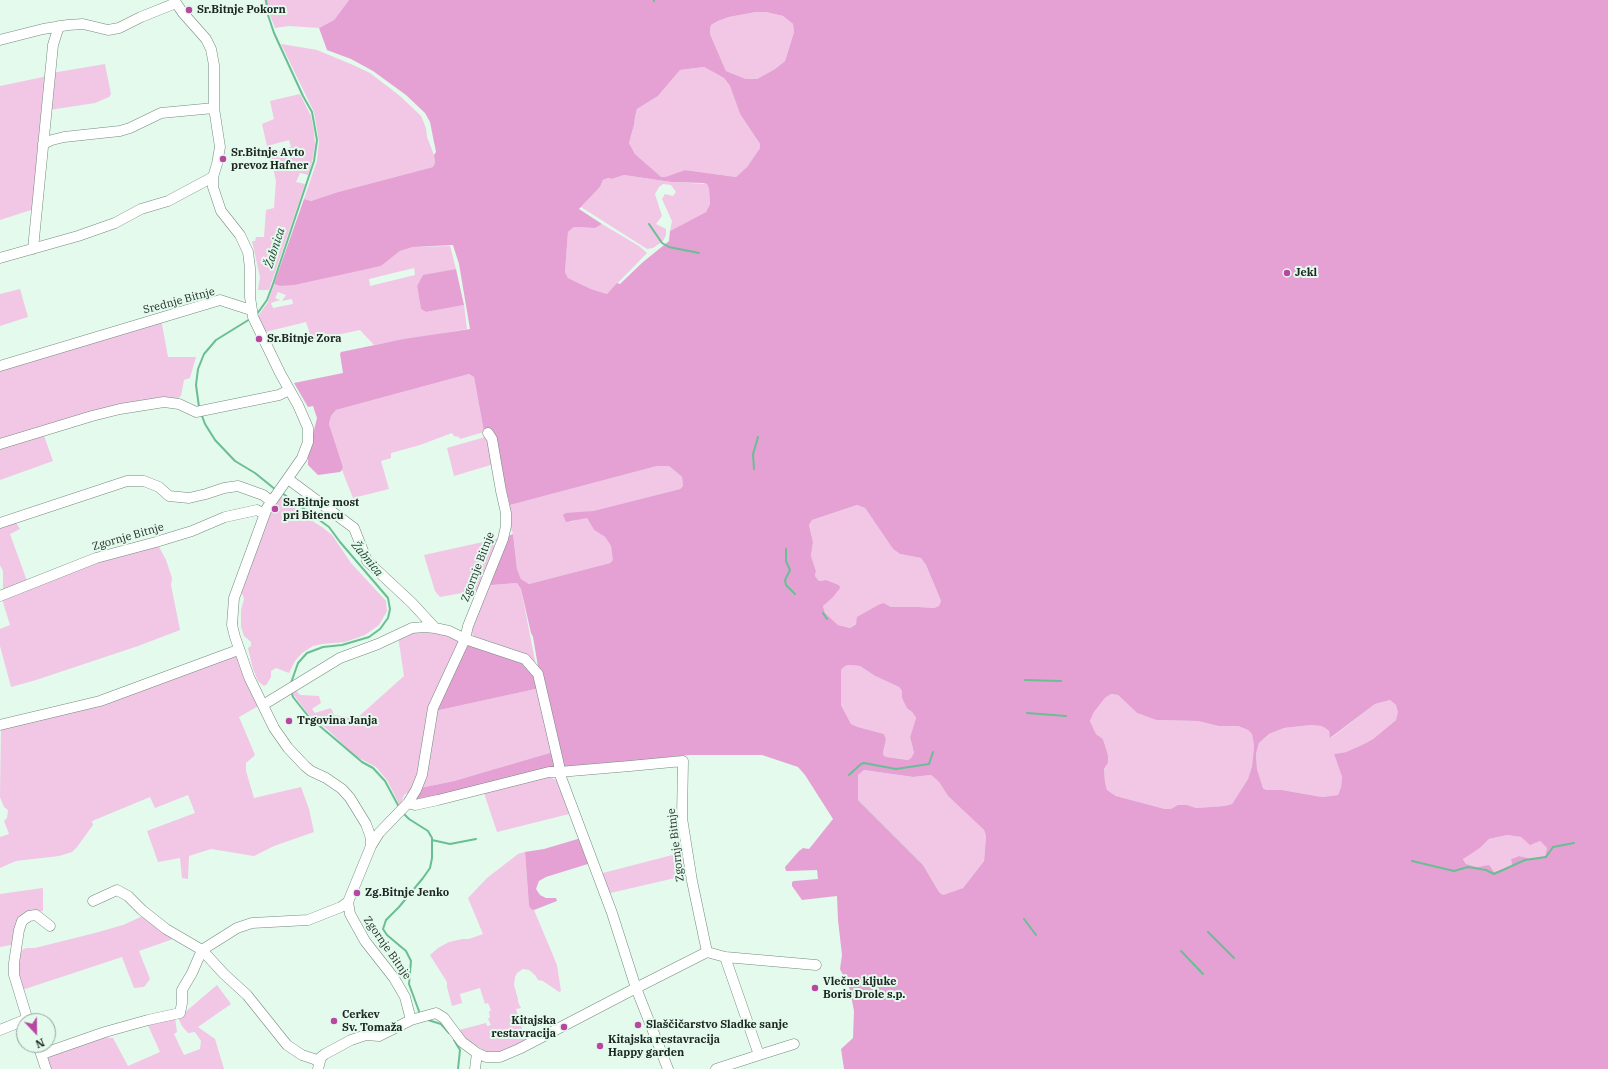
<!DOCTYPE html>
<html>
<head>
<meta charset="utf-8">
<style>
  body { margin:0 }
  #map { position:relative; width:1608px; height:1069px; overflow:hidden; background:#e3faed; font-family:"IBM Plex Serif",serif }
  canvas { display:block }
  .north { position:absolute; left:16px; top:1013px; width:40px; height:40px; box-sizing:border-box; background:#e3faed; border:1px solid #94a59b; border-radius:50%; rotate:158deg; font-size:11px; font-weight:700; line-height:16px; text-align:center; color:#1d2621 }
  .north::after { content:''; display:block; margin:auto; width:14px; height:18px; background:#b947a2; clip-path:polygon(50% 0,100% 100%,50% 72%,0 100%) }
</style>
</head>
<body>
<div id="map">
<canvas width="1608" height="1069"></canvas>
<div class="north">N</div>
</div>
<script>
const c = document.querySelector('canvas').getContext('2d');
c.lineJoin = 'round';
function fill(path, color) {
  c.fillStyle = color;
  c.fill(path, 'evenodd');
}
function shape(rows) {
  const path = new Path2D();
  for (const r of rows) {
    path.moveTo(r[0], r[1]);
    for (let i = 2; i < r.length; i += 2) path.lineTo(r[i], r[i + 1]);
  }
  return path;
}
function stroke(path, color, width, dash) {
  c.strokeStyle = color;
  c.lineWidth = width;
  c.lineCap = dash ? 'butt' : 'round';
  c.setLineDash(dash || []);
  c.stroke(path);
}
function write(font, color, halo, rows, align = 'center') {
  c.font = font + ' "IBM Plex Serif",serif';
  c.lineWidth = 4;
  c.setLineDash([]);
  c.textBaseline = 'middle';
  c.strokeStyle = halo;
  c.fillStyle = color;
  for (const [text, x, y, turn = 0] of rows) {
    c.save();
    c.translate(x, y);
    c.rotate((+turn || 0) * Math.PI / 180);
    c.textAlign = isNaN(turn) ? turn : align;
    if (halo) c.strokeText(text, 0, 0);
    c.fillText(text, 0, 0);
    c.restore();
  }
}
fill(shape([
  [264,0,349,0,334,20,319,28,289,26,275,28],
  [756,12,766,12,783,16,793,24,794,32,785,61,775,69,757,79,746,79,726,71,710,34,710,29,711,25,718,21,729,17],
  [281,44,317,50,353,65,370,73,400,96,421,116,426,128,427,137,434,155,435,163,433,167,338,192,311,201,304,199,317,161,319,141,314,112],
  [105,64,111,94,109,97,95,103,49,110,52,73],
  [704,67,724,78,730,86,740,114,760,144,760,148,747,167,736,177,685,170,665,177,660,177,635,154,629,143,634,125,635,117,637,109,658,96,680,70],
  [48,76,34,209,0,220,0,86],
  [300,94,311,116,314,132,315,145,312,162,308,175,300,173,296,182,305,184,269,290,258,290,260,277,252,241,255,241,256,237,264,237,266,210,274,208,276,181,270,154,291,147,289,140,267,146,262,124,274,119,270,101],
  [624,175,671,182,707,184,709,189,710,204,706,212,670,231,672,221,662,199,665,194,673,196,676,192,671,185,663,184,659,187,655,194,662,216,656,224,666,229,666,235,663,241,653,248,647,249,581,207,600,187,603,180,608,178,612,179],
  [602,224,639,246,647,253,607,294,591,289,568,278,565,272,568,232,574,227,594,228],
  [450,246,456,269,423,276,417,286,421,309,426,312,464,305,467,329,374,345,360,330,312,340,306,322,265,332,258,316,268,302,274,284,280,286,381,266,400,251,413,247],
  [414,268,415,275,370,286,369,279],
  [278,292,286,295,282,301,292,299,293,304,273,308,271,303,280,300,275,298],
  [20,289,28,317,0,326,0,294],
  [161,319,168,357,196,357,190,378,184,380,181,396,178,398,0,442,0,368],
  [469,374,474,377,484,432,460,439,459,437,454,436,452,433,420,445,391,453,391,458,381,461,389,489,353,498,342,470,343,467,329,424,331,416,336,410],
  [43,433,53,461,0,480,0,447],
  [485,437,490,439,494,464,454,476,447,448],
  [657,466,669,466,682,477,683,486,680,489,593,511,573,514,571,522,580,518,587,518,594,530,605,537,611,546,614,560,610,563,529,584,521,579,517,569,513,534,510,526,510,505],
  [279,494,303,515,322,527,332,535,351,563,386,601,387,611,379,625,365,635,345,642,322,644,313,646,302,653,295,661,289,673,276,668,271,671,271,677,267,684,264,686,258,681,253,669,248,648,251,646,251,642,244,636,241,627,241,610,244,599,243,595,240,593,264,523],
  [857,505,865,508,893,549,900,554,921,558,926,565,941,601,939,606,934,608,919,607,891,607,884,603,880,604,850,628,838,625,825,613,823,606,839,585,826,580,819,581,815,576,816,571,811,556,813,542,809,525,812,520],
  [15,521,20,529,10,534,27,581,3,591,3,571,0,565,0,526],
  [501,538,478,590,440,597,435,591,424,555],
  [158,545,166,560,172,578,171,585,180,630,138,646,36,680,11,687,0,646,0,629,10,625,2,599,97,560],
  [517,583,521,589,536,666,475,639,472,633,473,622,487,584,492,585],
  [414,630,435,630,460,641,427,737,413,789,404,795,400,806,387,780,376,767,355,756,328,730,308,714,290,690,294,688,300,695,319,696,321,703,312,709,315,713,331,708,334,715,356,719,404,676,398,636],
  [236,653,260,705,239,717,255,755,246,763,246,771,254,798,301,787,309,809,314,832,274,846,254,856,211,849,189,856,188,879,182,878,180,858,158,862,147,831,195,813,188,795,155,808,150,797,92,821,93,825,77,847,72,852,59,856,16,861,0,868,0,837,9,834,4,821,7,818,8,810,4,807,0,797,1,728],
  [849,665,860,666,875,676,899,687,902,691,902,698,916,718,910,737,914,753,911,758,908,760,887,757,884,756,883,753,886,739,884,734,858,727,851,724,841,705,841,670,845,666],
  [540,688,553,752,454,781,420,788,435,711],
  [1111,694,1118,695,1137,713,1156,720,1198,721,1218,726,1238,726,1248,730,1252,733,1254,746,1252,766,1248,779,1232,804,1224,806,1196,808,1187,805,1179,805,1171,809,1165,809,1116,796,1107,790,1105,782,1104,769,1108,763,1108,755,1103,739,1096,734,1090,721,1094,712,1105,698],
  [1390,700,1396,705,1399,712,1396,720,1373,739,1364,744,1346,752,1334,754,1342,777,1341,787,1338,795,1322,797,1282,790,1266,790,1263,788,1257,769,1256,754,1259,743,1269,734,1284,728,1311,725,1321,726,1325,728,1329,731,1331,738,1375,704],
  [864,770,913,777,931,775,939,782,948,796,984,830,986,836,984,861,963,888,943,895,939,892,923,865,858,800,858,775],
  [549,774,551,778,557,780,569,814,497,832,483,790],
  [1507,835,1521,837,1530,844,1540,841,1547,848,1545,856,1532,859,1519,856,1511,859,1512,866,1494,872,1484,866,1477,867,1466,864,1463,858,1480,848,1489,839],
  [525,852,529,906,534,910,557,965,561,991,559,992,543,981,538,980,535,975,529,970,523,969,517,973,515,977,514,985,518,999,518,1002,521,1008,516,1009,526,1041,498,1054,489,1053,464,1038,459,1030,486,1023,487,1026,491,1025,488,1019,490,1017,489,1012,491,1010,488,1003,485,1004,480,988,460,994,462,1003,452,1006,447,987,447,982,430,955,438,948,449,942,463,939,469,939,483,934,468,898,487,878,518,854],
  [684,852,688,875,606,894,599,874],
  [43,888,43,911,31,912,16,944,0,947,0,894],
  [145,915,176,938,139,951,150,979,144,987,134,988,122,957,22,990,17,974,17,960,22,950,26,948,35,948,95,933,123,925],
  [217,985,231,1004,198,1027,215,1039,224,1069,50,1069,46,1055,103,1037,113,1038,128,1066,160,1052,147,1023,175,1018,177,1032,174,1034,184,1055,200,1049,201,1041,195,1032,188,1033,182,1026,177,1016,183,1014]
]), '#f2c6e5');
fill(shape([
  [349,0,1608,0,1608,1069,844,1069,841,1049,853,1038,854,1011,850,990,840,969,842,955,838,920,837,896,802,900,792,886,792,882,794,881,818,879,817,870,789,871,786,871,785,867,799,851,803,848,809,849,833,819,805,775,798,767,762,755,689,755,565,768,563,765,539,672,533,637,531,633,521,589,517,583,492,585,487,584,506,537,513,534,517,569,521,579,529,584,610,563,613,560,611,546,605,537,594,530,587,518,566,522,563,515,566,513,593,511,680,489,683,486,682,477,669,466,657,466,510,505,500,465,484,432,474,377,469,374,336,410,331,416,329,424,343,467,342,470,340,472,318,475,308,465,308,455,317,418,313,406,308,407,294,383,343,373,340,354,341,352,404,339,470,329,459,264,453,245,413,247,400,251,381,266,294,285,280,286,274,284,304,199,311,201,338,192,433,167,435,163,434,155,436,152,430,122,425,113,406,95,373,71,351,59,327,50,319,28,334,20],
  [756,12,766,12,783,16,793,24,794,32,785,61,775,69,757,79,746,79,726,71,710,34,710,29,711,25,718,21,729,17],
  [704,67,724,78,730,86,740,114,760,144,760,148,747,167,736,177,685,170,665,177,661,177,635,154,629,143,634,125,635,117,637,109,658,96,680,70],
  [624,175,671,182,703,183,707,184,709,189,710,204,706,212,670,231,669,241,643,262,620,284,617,283,607,294,591,289,568,278,565,272,568,232,574,227,595,228,602,224,579,209,600,187,603,180,608,178,612,179],
  [857,505,865,508,893,549,900,554,921,558,926,565,941,601,939,606,934,608,919,607,891,607,884,603,880,604,857,617,856,624,850,628,838,625,825,613,823,606,833,597,840,588,839,585,826,580,819,581,815,576,816,571,811,556,813,542,809,525,812,520],
  [849,665,860,666,875,676,899,687,902,691,902,698,907,708,912,712,916,718,910,737,914,753,911,758,908,760,887,757,884,756,883,753,886,739,884,734,858,727,851,724,841,705,841,670,845,666],
  [1111,694,1118,695,1137,713,1156,720,1198,721,1218,726,1238,726,1248,730,1252,734,1254,746,1252,766,1248,779,1232,804,1224,806,1196,808,1187,805,1178,805,1171,809,1165,809,1116,796,1107,790,1105,782,1104,769,1108,763,1108,755,1103,739,1096,734,1090,721,1094,712,1105,698],
  [1390,700,1396,705,1398,712,1396,720,1373,739,1364,744,1346,752,1334,754,1342,777,1341,787,1338,795,1322,797,1282,790,1266,790,1263,788,1257,769,1256,754,1259,743,1269,734,1284,728,1311,725,1321,726,1325,728,1329,731,1330,738,1375,704],
  [864,770,913,777,931,775,939,782,948,796,984,830,986,836,984,861,963,888,943,895,939,892,923,865,858,800,858,775],
  [1507,835,1521,837,1530,845,1540,841,1547,848,1545,856,1532,859,1519,856,1511,859,1512,866,1494,872,1489,865,1477,867,1466,864,1463,859,1480,848,1489,839],
  [456,269,464,305,426,312,421,309,417,286,423,275],
  [466,641,529,665,540,688,435,711],
  [553,752,557,768,415,801,420,788,454,781],
  [581,838,591,863,546,877,539,881,536,889,540,895,546,898,556,898,557,901,534,910,531,909,529,906,525,852,544,849]
]), '#e6a1d4');
stroke(shape([
  [654,0,654,1],
  [649,224,662,243,669,247,699,253],
  [257,314,267,300,273,284,314,161,317,140,312,112,303,96,274,33,268,15,266,0],
  [199,407,196,385,198,369,204,354,216,340,250,319],
  [201,413,205,424,215,440,235,461,255,473,276,490],
  [754,469,753,454,758,437],
  [282,493,329,527,340,542,388,598,390,609,388,618,380,629,369,637,342,645,323,647,307,653,298,663,291,683],
  [786,549,786,561,790,570,785,580,786,585,795,594],
  [823,613,827,619],
  [1025,680,1061,681],
  [291,691,293,697,308,716,362,762,373,768,385,781,399,807],
  [1027,713,1066,716],
  [849,775,861,764,864,763,896,769,929,764,933,752],
  [403,813,409,819,428,831,432,838,432,858,430,868,423,878,399,907,386,920,383,929,387,935,406,951,411,961,409,984,420,1014],
  [432,840,450,844,476,839],
  [1412,861,1454,871,1468,867,1486,870,1494,874,1525,860,1546,857,1553,847,1574,843],
  [1024,919,1036,935],
  [1208,932,1234,958],
  [1181,951,1203,974],
  [428,1020,441,1024,449,1033],
  [454,1040,460,1050,458,1069]
]), '#6abe93', 2);
const minor = shape([
  [174,0,183,13,206,39,211,49,214,65,214,108,220,147,217,164,213,177,213,187,221,211,240,235,248,252,250,268,250,297,253,317,280,373,298,405,308,428,308,442,302,458,267,508,234,598,232,625,235,637,249,677,274,728,288,748,305,766,311,771,326,778,342,789,350,798,366,824,371,838,371,846,348,902,350,914,365,941,394,978,405,997,411,1020],
  [0,40,43,29,68,25,83,24,108,30,119,28,141,17,176,3],
  [43,144,52,140,64,137,120,131,130,128,161,113,214,108],
  [33,249,53,45,59,26],
  [0,258,78,236,115,223,141,209,168,201,213,177],
  [0,366,220,300,251,310],
  [0,444,92,416,120,409,164,402,179,404,196,412,279,395,289,390],
  [288,479,354,528,367,561,412,603,435,628,449,631,465,639,525,659,538,674,559,765,559,772,612,913,636,988,707,952,692,881,682,818,683,761,630,766,559,772,549,772,438,800,415,805,408,803],
  [0,523,127,481,144,481,159,487,169,496,189,498,206,494,224,488,238,486,263,495,271,501],
  [0,596,96,558,156,542,192,531,225,517,257,510,264,514],
  [263,705,340,658,378,644,412,628,425,627,435,628],
  [0,725,100,701,238,650],
  [371,846,379,833,408,803,416,790,422,775,433,708,465,639,468,626,503,539,506,526,506,513,501,491,492,439,488,433],
  [93,901,117,890,128,896,142,910,166,929,202,950,224,974,247,995,287,1045,302,1055,314,1059,319,1062],
  [707,952,725,957,816,965],
  [28,1021,14,975,14,963,19,930,22,921,29,916,36,915,50,926],
  [0,1030,27,1019],
  [38,1045,46,1069],
  [42,1054,105,1032,148,1020,180,1013,182,1003,182,990,192,973,202,950,237,928,252,923,308,920,341,907,348,902],
  [759,1055,794,1044],
  [318,1069,321,1057,325,1054,351,1040,366,1035,379,1036,411,1020,436,1013,444,1018,462,1042,477,1053,486,1057,500,1057,519,1049,636,988,668,1069],
  [475,1069,477,1053],
  [716,1069,759,1055,725,957]
]);
stroke(minor, '#758a7e', 11);
stroke(minor, '#fff', 10);
for (const [x, y, r, color] of [
  [189,10,4,"#b947a2"],
  [223,159,4,"#b947a2"],
  [1287,273,4,"#b947a2"],
  [259,339,4,"#b947a2"],
  [275,509,4,"#b947a2"],
  [289,721,4,"#b947a2"],
  [357,893,4,"#b947a2"],
  [815,988,4,"#b947a2"],
  [334,1021,4,"#b947a2"],
  [638,1025,4,"#b947a2"],
  [564,1027,4,"#b947a2"],
  [600,1046,4,"#b947a2"]
]) {
  const dot = new Path2D();
  dot.arc(x, y, r, 0, 2 * Math.PI);
  c.fillStyle = color;
  c.fill(dot);
  stroke(dot, '#e3faed', 1.5);
}
write('bold 11px', '#1d2621', '#e3faed', [
  ["Sr.Bitnje Pokorn",197,10],
  ["Sr.Bitnje Avto",231,153],
  ["prevoz Hafner",231,166],
  ["Jekl",1295,273],
  ["Sr.Bitnje Zora",267,339],
  ["Sr.Bitnje most",283,503],
  ["pri Bitencu",283,516],
  ["Trgovina Janja",297,721],
  ["Zg.Bitnje Jenko",365,893],
  ["Vlečne kljuke",823,982],
  ["Boris Drole s.p.",823,995],
  ["Cerkev",342,1015],
  ["Sv. Tomaža",342,1028],
  ["Kitajska",556,1021,"right"],
  ["restavracija",556,1034,"right"],
  ["Slaščičarstvo Sladke sanje",646,1025],
  ["Kitajska restavracija",608,1040],
  ["Happy garden",608,1053]
], 'left');
write('11px', '#1d2621', '#e3faed', [
  ["Srednje Bitnje",179,301,-15],
  ["Zgornje Bitnje",128,537,-16],
  ["Zgornje Bitnje",478,567,-69],
  ["Zgornje Bitnje",676,845,-97],
  ["Zgornje Bitnje",387,948,55]
]);
write('italic 12px', '#193e2b', '#e3faed', [
  ["Žabnica",275,248,-72],
  ["Žabnica",367,559,50]
]);
</script>
</body>
</html>
